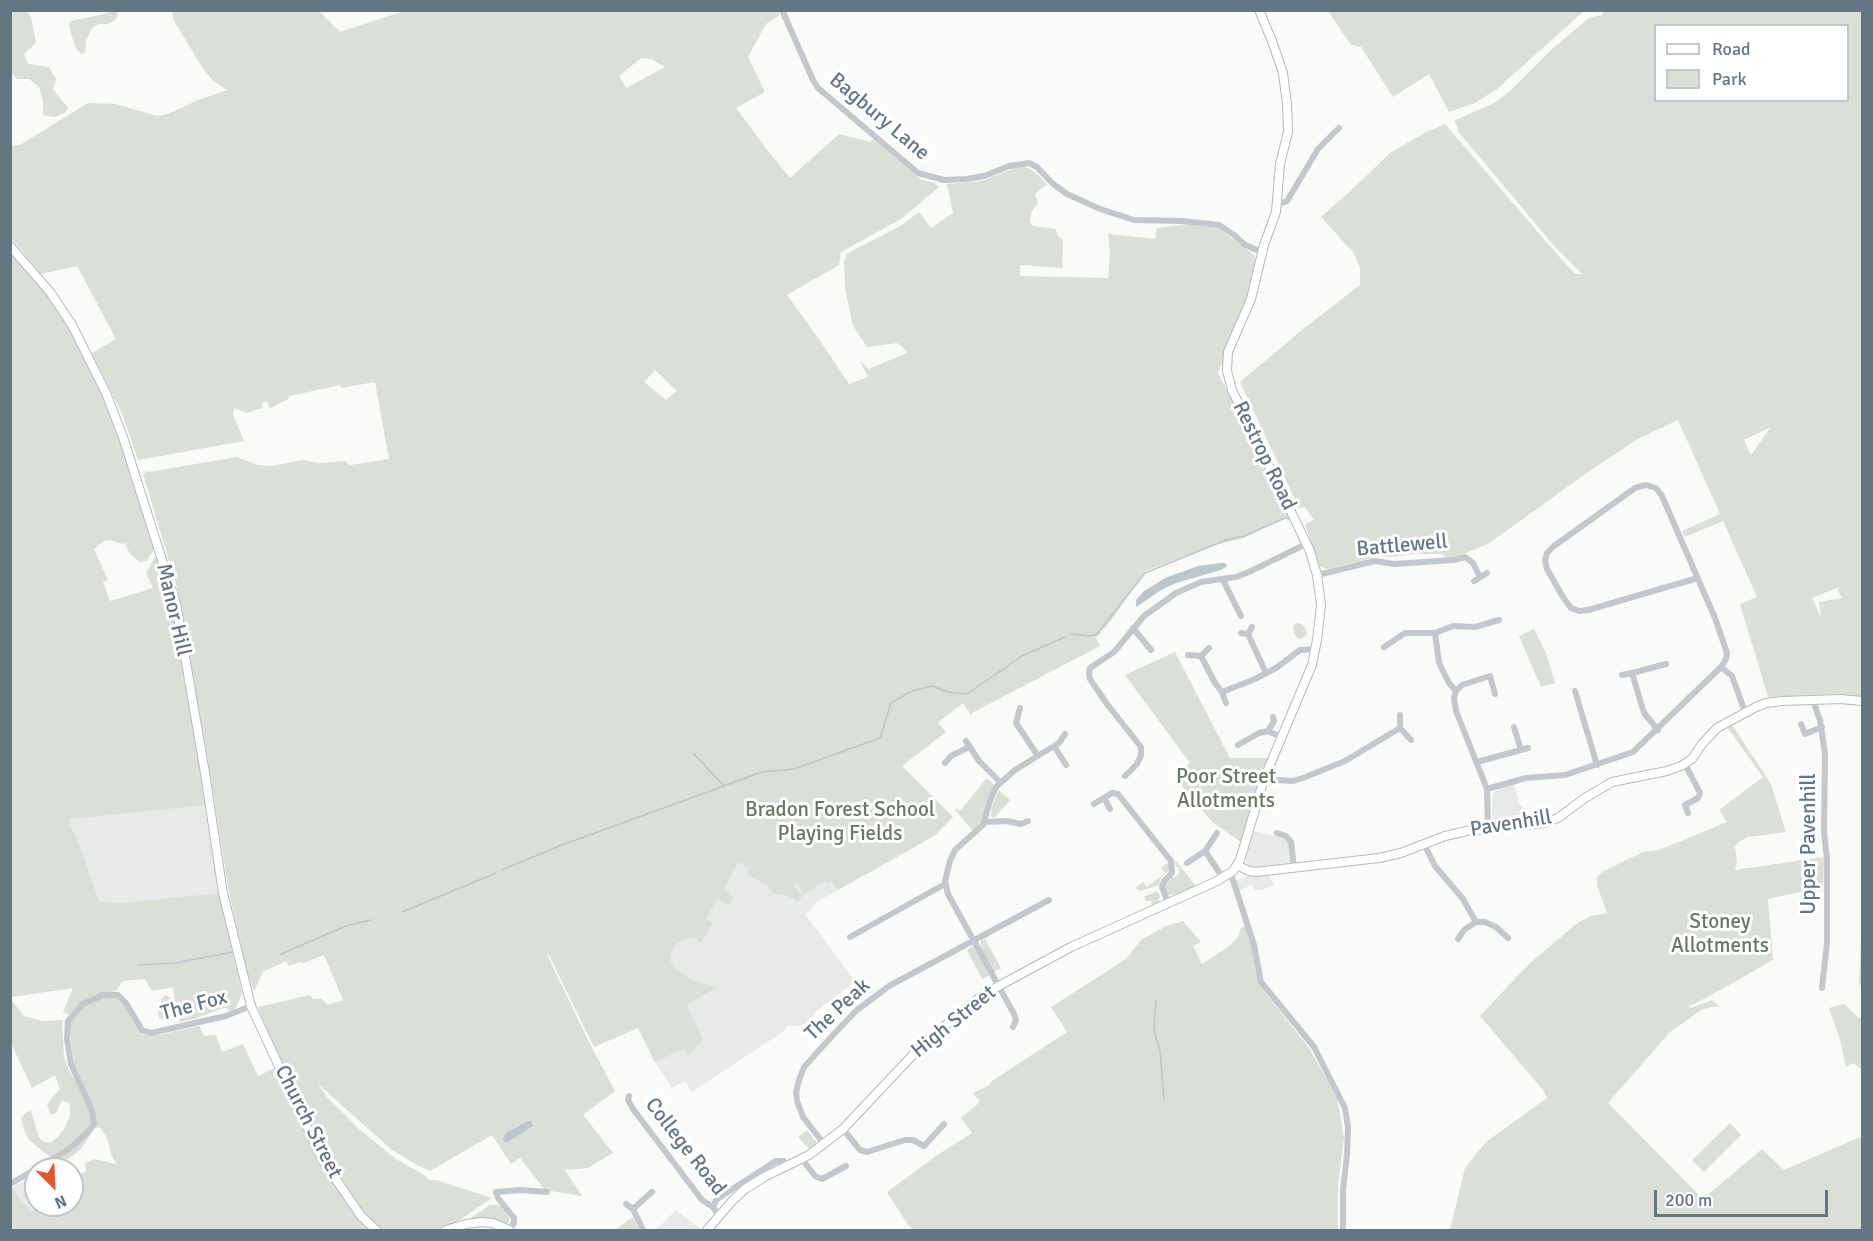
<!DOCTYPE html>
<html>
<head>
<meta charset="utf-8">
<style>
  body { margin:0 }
  #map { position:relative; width:1873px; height:1241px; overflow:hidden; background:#fafaf8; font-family:Signika,sans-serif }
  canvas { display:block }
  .frame { position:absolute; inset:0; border:12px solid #657683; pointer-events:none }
  .legend { position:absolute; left:1654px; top:24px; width:195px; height:78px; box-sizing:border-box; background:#fff; border:2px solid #c1c8cd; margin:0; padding:8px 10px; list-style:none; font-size:18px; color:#657683 }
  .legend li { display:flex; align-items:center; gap:12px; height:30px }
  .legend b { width:30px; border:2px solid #c1c8cd }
  .north { position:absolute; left:24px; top:1157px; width:60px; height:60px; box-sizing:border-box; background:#fff; border:2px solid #c1c8cd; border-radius:50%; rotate:156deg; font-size:16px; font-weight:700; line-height:24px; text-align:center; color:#657683 }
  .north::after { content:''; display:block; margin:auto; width:21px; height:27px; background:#e4572e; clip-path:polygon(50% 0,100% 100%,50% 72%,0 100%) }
  .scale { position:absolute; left:1654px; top:1190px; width:174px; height:27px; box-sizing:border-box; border:3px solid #657683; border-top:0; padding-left:8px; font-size:18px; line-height:21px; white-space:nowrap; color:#657683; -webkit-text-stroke:4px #fff; paint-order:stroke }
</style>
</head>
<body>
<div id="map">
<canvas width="1873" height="1241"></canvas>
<div class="frame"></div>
<ul class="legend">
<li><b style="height:8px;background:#fff"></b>Road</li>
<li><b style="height:16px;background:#dadfd7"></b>Park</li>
</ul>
<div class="north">N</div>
<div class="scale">200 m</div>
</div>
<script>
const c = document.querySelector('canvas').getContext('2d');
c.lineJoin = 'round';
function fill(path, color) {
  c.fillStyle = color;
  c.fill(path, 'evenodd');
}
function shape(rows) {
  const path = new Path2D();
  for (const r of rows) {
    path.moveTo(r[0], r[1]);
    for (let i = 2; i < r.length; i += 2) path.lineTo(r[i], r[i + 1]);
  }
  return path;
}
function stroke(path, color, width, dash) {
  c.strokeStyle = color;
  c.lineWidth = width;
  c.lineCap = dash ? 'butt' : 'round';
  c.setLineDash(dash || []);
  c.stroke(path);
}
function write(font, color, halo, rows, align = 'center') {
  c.font = font + ' Signika,sans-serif';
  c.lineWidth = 6;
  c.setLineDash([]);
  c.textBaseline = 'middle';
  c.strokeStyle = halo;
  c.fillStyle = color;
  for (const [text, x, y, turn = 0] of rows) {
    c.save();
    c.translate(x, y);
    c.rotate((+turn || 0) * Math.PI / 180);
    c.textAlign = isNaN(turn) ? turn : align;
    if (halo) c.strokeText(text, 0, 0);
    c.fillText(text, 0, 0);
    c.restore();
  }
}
fill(shape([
  [902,766,953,817,934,836,829,895,815,903,810,911,805,914,855,981,817,1011,810,1022,798,1026,788,1025,784,1031,692,1092,685,1081,672,1088,655,1062,638,1028,594,1047,559,976,694,884],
  [1514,784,1520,805,1523,808,1526,808,1530,822,1505,824,1492,818,1492,801,1494,792],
  [207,805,219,893,122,903,99,901,85,860,67,818],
  [1252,831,1285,838,1288,842,1291,861,1288,864,1288,865,1255,869,1248,866,1245,859],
  [1268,873,1274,885,1262,890,1255,890,1252,885,1238,891,1234,881,1254,874],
  [36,1173,36,1205,40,1205,31,1212,12,1188],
  [676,1210,699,1228,701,1230,656,1230]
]), '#e8e9e9');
fill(shape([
  [407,10,778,11,780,15,766,24,748,57,765,92,736,108,768,151,790,178,839,134,870,142,873,139,920,179,935,183,939,187,901,219,841,252,839,265,787,295,821,342,849,384,868,377,860,361,869,369,907,353,906,350,897,343,867,347,853,326,845,289,844,262,846,255,848,253,902,225,919,212,931,228,953,213,947,184,982,181,1014,168,1024,166,1036,173,1047,184,1035,194,1038,202,1031,213,1030,222,1033,226,1056,229,1057,235,1063,240,1062,268,1020,265,1020,276,1108,278,1110,254,1108,234,1155,239,1157,228,1188,224,1218,228,1254,255,1257,262,1251,290,1224,364,1220,366,1218,373,1292,519,1285,517,1244,538,1211,546,1145,571,1113,618,1096,638,1100,646,970,714,963,703,938,722,946,732,902,766,953,817,934,836,838,890,831,880,827,883,825,881,803,895,798,883,794,887,802,896,798,902,790,897,783,894,781,895,771,891,769,889,769,886,747,874,750,868,738,862,724,889,733,897,729,905,718,899,711,909,705,919,713,923,701,943,694,938,686,938,676,944,670,953,671,963,675,969,698,983,717,987,687,1005,703,1040,689,1055,683,1049,655,1062,638,1028,594,1047,549,955,547,955,591,1046,615,1091,583,1115,613,1153,588,1168,565,1170,582,1196,545,1190,520,1158,511,1164,492,1135,430,1171,419,1166,392,1150,317,1083,328,1098,359,1129,396,1159,424,1175,429,1180,436,1180,492,1198,461,1219,438,1230,11,1230,11,1188,12,1188,31,1212,40,1205,72,1205,72,1178,86,1171,85,1163,94,1159,117,1164,111,1155,108,1140,100,1127,94,1129,80,1150,68,1159,59,1162,49,1156,30,1141,25,1133,21,1118,27,1112,31,1111,39,1137,44,1142,51,1142,58,1137,64,1129,70,1116,70,1104,62,1100,56,1113,51,1115,47,1104,60,1089,55,1075,32,1088,11,1043,10,250,22,266,39,282,59,308,106,400,115,422,154,549,147,561,140,562,130,554,125,543,122,544,110,540,104,541,94,549,108,580,103,582,110,601,153,588,146,573,155,557,158,560,166,583,174,617,207,805,68,819,85,860,99,901,121,903,219,893,242,993,236,1008,230,1012,227,1008,223,1008,194,1019,180,1022,178,1010,174,1018,168,1022,159,1018,158,1013,162,998,166,995,175,1001,173,987,152,991,145,979,123,981,116,991,92,997,70,1015,63,1012,73,988,12,997,12,1001,24,1016,43,1021,62,1020,64,1057,70,1073,80,1087,81,1079,74,1063,69,1027,71,1021,83,1006,101,997,115,996,124,1003,142,1034,159,1035,199,1026,204,1036,216,1035,222,1052,243,1044,258,1076,281,1065,258,1007,310,995,313,999,321,998,327,1005,343,1000,324,955,304,963,300,962,289,966,286,961,263,972,254,991,247,972,229,892,208,761,176,584,143,474,148,471,149,472,237,457,258,465,272,466,302,460,320,463,345,461,350,465,389,459,375,382,341,388,340,385,290,396,288,399,271,408,269,407,267,401,262,402,262,408,247,413,234,408,233,415,244,441,138,460,123,416,92,353,116,339,77,266,41,274,11,238,11,146,20,145,88,103,116,104,157,116,168,114,198,100,227,90,213,81,202,67,174,21,172,11,319,11,340,32],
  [641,58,651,59,665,67,626,88,619,76],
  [655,370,677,391,666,400,644,382],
  [528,1121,531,1121,532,1126,505,1142,506,1133],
  [1607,10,1862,11,1862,698,1829,694,1768,697,1740,604,1757,597,1723,521,1685,537,1682,531,1720,514,1678,420,1638,439,1591,470,1488,544,1456,557,1446,558,1443,554,1415,554,1389,557,1381,556,1327,569,1319,566,1305,524,1314,520,1305,507,1299,508,1240,382,1303,329,1360,285,1360,268,1353,252,1321,217,1359,183,1390,153,1426,132,1445,124,1554,251,1575,274,1582,274,1556,248,1457,130,1458,127,1454,121,1494,103,1510,91,1552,49,1589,18,1601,15],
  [1656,26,1848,26,1848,100,1656,100],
  [1769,428,1770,428,1751,455,1744,440],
  [1839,587,1838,591,1842,598,1819,602,1821,617,1812,598],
  [10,11,26,11,31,17,36,43,24,54,28,64,49,67,56,79,53,89,68,108,65,113,55,117,43,115,43,100,39,87,29,79,17,79,11,71],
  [114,11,117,11,118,15,115,20,107,24,99,24,92,28,86,41,85,53,81,54,76,48,71,34,69,23,74,20,91,17],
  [1328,11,1584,11,1497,89,1475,103,1449,112,1429,74,1393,97,1361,47,1351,45],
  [1296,623,1302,624,1305,628,1307,634,1305,637,1299,639,1294,634,1293,626],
  [1534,629,1546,653,1555,683,1541,687,1519,636],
  [1175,652,1230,758,1269,758,1241,842,1212,822,1174,776,1190,763,1125,675],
  [1731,723,1771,784,1786,832,1748,837,1738,842,1735,847,1737,862,1735,870,1824,857,1823,891,1805,891,1768,899,1773,960,1715,993,1692,1005,1688,1005,1691,1008,1712,1000,1720,1007,1711,1007,1700,1011,1670,1032,1608,1103,1703,1199,1762,1149,1784,1170,1862,1136,1862,1230,1450,1230,1465,1168,1486,1142,1547,1098,1543,1090,1480,1016,1529,964,1576,924,1591,916,1607,913,1597,885,1597,877,1602,872,1643,852,1659,850,1727,822,1719,810,1763,777,1727,727],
  [987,778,994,785,989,796,982,821,973,831,955,810,956,808,960,811],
  [999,790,1010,800,994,818,991,816,992,807],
  [1175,860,1196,886,1177,894,1168,895,1165,887,1166,883,1173,877,1176,877,1179,873,1179,867,1176,867],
  [1169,862,1170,869,1161,878,1159,885,1141,891,1135,888,1143,882,1147,887,1165,873,1161,868],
  [1157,891,1160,896,1158,902,1152,905,1151,901,1147,901,1143,897],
  [1862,918,1862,992,1859,981],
  [1183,921,1201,942,1193,946,1202,964,1228,947,1238,937,1241,928,1245,926,1251,940,1259,985,1309,1048,1337,1098,1344,1137,1338,1185,1338,1230,914,1230,908,1225,887,1192,936,1156,972,1133,961,1118,979,1103,979,1101,973,1093,988,1086,992,1081,1067,1032,1051,1007,1126,959,1141,940,1166,926],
  [985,939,1001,968,993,972,980,948,981,941],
  [972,947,975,949,989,975,982,979,967,950],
  [1844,1004,1859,1018,1862,1018,1862,1070,1853,1063,1846,1067,1840,1040,1829,1008],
  [1730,1123,1741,1135,1704,1172,1692,1160],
  [807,1130,816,1142,815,1146,809,1149,798,1137],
  [490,1205,497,1205,501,1206,509,1217,509,1223,507,1224,487,1219,469,1219],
  [633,1218,639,1230,615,1230,628,1220]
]), '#dadfd7');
fill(shape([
  [1221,563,1225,563,1227,566,1221,570,1176,583,1161,590,1138,606,1136,606,1136,600,1143,592,1165,578,1198,566],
  [528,1121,531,1121,533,1126,508,1142,505,1142,503,1139,506,1133]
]), '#bbc7cb');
stroke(shape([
  [1071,634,1090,636,1097,634,1145,573,1226,540,1244,536,1285,518,1290,519],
  [724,786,761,772,794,769,880,738,891,703,912,691,932,686,948,692,967,694,1022,656,1065,637],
  [502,870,562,845,724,786,694,754],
  [402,912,496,873],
  [281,954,346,926,371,920],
  [138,965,176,963,232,952],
  [1156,1000,1154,1031,1160,1050,1164,1099]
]), '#bbc7cb', 1.5);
const secondary = shape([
  [10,246,50,292,72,325,106,393,123,437,176,604,205,773,223,893,251,1006,322,1159,361,1216,376,1230],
  [1237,865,1249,871,1256,872,1379,858,1401,853,1445,836,1467,831,1544,823,1558,818,1585,798,1612,782,1667,771,1681,766,1692,759,1702,744,1717,728,1756,707,1766,703,1782,701,1841,699,1862,701],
  [446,1230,466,1224,481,1222,493,1223,509,1230],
  [707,1230,733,1200,745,1189,766,1176,809,1155,843,1129,925,1042,984,994,1071,947,1217,881,1233,871,1240,860,1264,779,1312,665,1317,640,1321,605,1317,575,1310,551,1232,390,1227,371,1228,352,1251,299,1264,245,1276,212,1280,164,1288,132,1287,104,1283,73,1272,41,1259,10]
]);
stroke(secondary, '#b3babf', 10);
stroke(shape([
  [782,10,813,80,818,88,918,173,944,180,966,179,984,176,1009,166,1029,163,1037,167,1052,183,1067,194,1100,209,1134,220,1182,221,1219,225,1234,235,1245,245,1262,252],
  [1277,205,1287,201,1318,149,1339,128],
  [1317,575,1375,561,1394,564,1454,560,1465,557,1473,563,1480,577],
  [1698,578,1588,610,1579,611,1571,608,1563,597,1547,569,1545,560,1547,553,1554,546,1635,488,1646,485,1656,488,1662,496,1715,618,1727,653,1726,659,1721,667],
  [1223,580,1241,616],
  [1474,581,1487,573],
  [1133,628,1151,650],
  [1241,633,1248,634,1252,627],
  [1248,634,1266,673],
  [1384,647,1405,633,1435,633],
  [1188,655,1201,656,1209,648],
  [1201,656,1215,683,1222,692,1255,679,1276,668,1300,650,1316,649],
  [1622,675,1632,673],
  [1456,691,1449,683,1439,663,1435,633,1453,626,1475,627,1499,620],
  [1575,691,1597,765],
  [1222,692,1226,703],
  [1813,701,1820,720,1825,754,1824,831,1827,859,1827,943,1822,988],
  [1020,708,1016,723,1038,756],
  [1400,715,1400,728],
  [1801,724,1805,734,1822,727],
  [1514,727,1521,750],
  [1658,730,1644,713,1632,673,1666,664],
  [1268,731,1274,721,1273,717],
  [966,741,979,761,1000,782],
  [1238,745,1259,733,1268,731,1281,737],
  [1054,746,1066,765],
  [1477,762,1528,748],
  [945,763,951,756,969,747],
  [1685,764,1700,793,1698,798,1685,805,1688,813],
  [1125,776,1137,764,1141,755,1141,747,1107,704,1090,679,1089,674,1090,668,1114,652,1144,616,1176,593,1201,582,1236,577,1249,572,1306,544],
  [1264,779,1293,781,1303,778,1345,761,1400,728,1411,740],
  [1487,789,1456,711,1454,698,1456,691,1462,685,1490,676,1495,694],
  [1104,798,1110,809],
  [1094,804,1112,793,1118,794,1171,861,1172,873,1164,881,1162,887,1168,903],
  [985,822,1007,821,1021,824,1028,821],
  [1488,828,1487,789,1526,778,1565,775,1633,752,1721,667,1732,676,1745,712],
  [1277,833,1286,836,1291,842,1294,867],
  [1424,844,1435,866,1463,899,1476,922,1485,922,1496,927,1508,938],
  [1205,851,1217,833],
  [1187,863,1205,851,1223,878],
  [1229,874,1232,877,1254,945,1261,982,1314,1047,1345,1108,1348,1127,1347,1155,1343,1190,1343,1230],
  [850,937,945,884],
  [1458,939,1464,930,1476,922],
  [1013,1027,1016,1020,1014,1014,948,894,945,881,950,861,955,850,983,825,991,798,996,787,1015,770,1059,743,1065,734],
  [629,1096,628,1100,633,1109,702,1200,713,1207,719,1216],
  [843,1129,860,1150,867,1152,905,1140,913,1140,924,1146,944,1124],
  [824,1144,803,1117,797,1101,796,1092,799,1080,804,1067,833,1035,857,1010,889,986,1049,900],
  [802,1159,815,1176,822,1179,846,1166],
  [37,1169,69,1149,89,1131,94,1123,92,1111,71,1064,67,1039,68,1021,83,1004,103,995,118,995,126,1003,142,1030,151,1033,226,1016,251,1006],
  [10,1184,36,1169],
  [626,1204,633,1209,652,1192],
  [713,1207,716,1200,723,1195,776,1161,784,1161,788,1166],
  [633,1209,643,1230],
  [509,1230,514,1223,514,1218,498,1198,496,1192,521,1190,547,1192]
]), '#c3c8cc', 6);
stroke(secondary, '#fff', 8);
write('21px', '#657683', '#fff', [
  ["Bagbury Lane",879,117,40],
  ["Restrop Road",1264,456,64],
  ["Battlewell",1402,546,-5],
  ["Manor Hill",173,610,77],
  ["Pavenhill",1511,824,-9],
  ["Upper Pavenhill",1809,844,-90],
  ["The Fox",194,1006,-15],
  ["The Peak",838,1010,-43],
  ["High Street",954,1022,-39],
  ["Church Street",308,1122,63],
  ["College Road",685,1147,52]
]);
write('21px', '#687a64', '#fff', [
  ["Poor Street",1226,777],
  ["Allotments",1226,801],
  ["Bradon Forest School",840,810],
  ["Playing Fields",840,834],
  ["Stoney",1720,922],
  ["Allotments",1720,946]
]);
</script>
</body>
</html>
